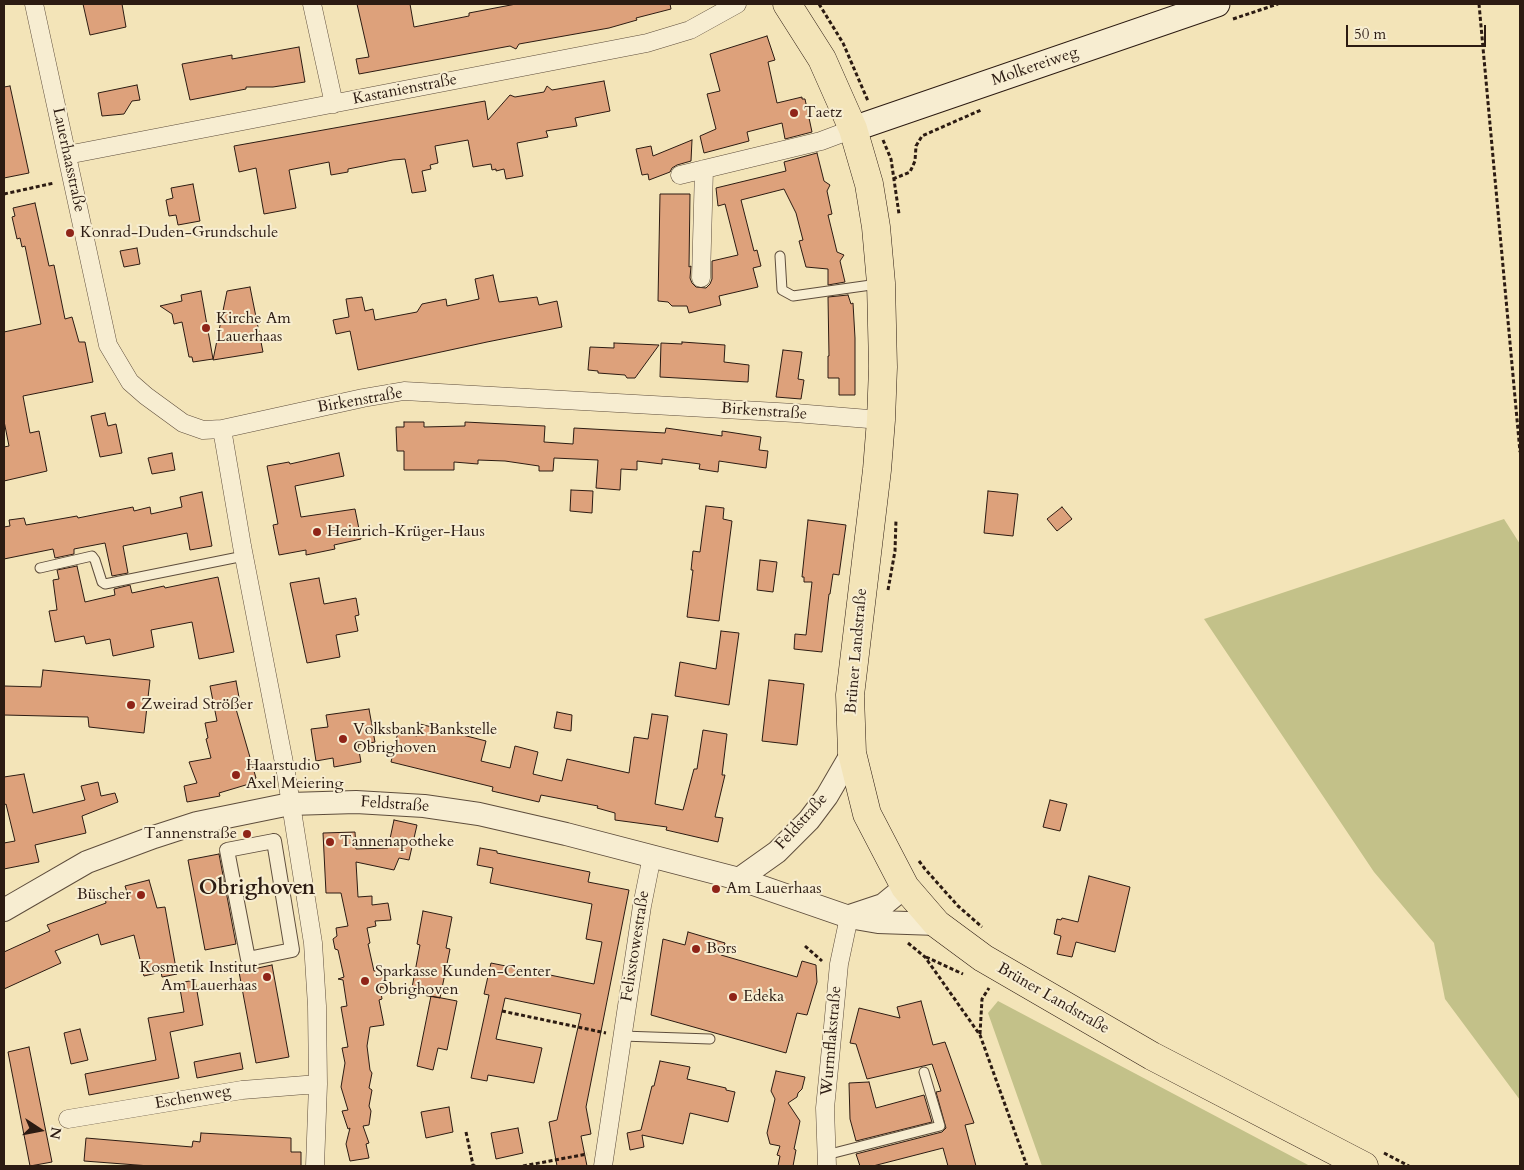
<!DOCTYPE html>
<html>
<head>
<meta charset="utf-8">
<style>
  body { margin:0 }
  #map { position:relative; width:1524px; height:1170px; overflow:hidden; background:#f3e4b8; font-family:Cardo,serif }
  canvas { display:block }
  .frame { position:absolute; inset:0; border:5px solid #2c1b12; pointer-events:none }
  .north { position:absolute; left:15px; top:1105px; width:50px; height:50px; -webkit-text-stroke:4px #f7edd1; paint-order:stroke; rotate:101deg; font-size:14px; font-weight:700; line-height:20px; text-align:center; color:#2c1b12 }
  .north::after { content:''; display:block; margin:auto; width:18px; height:22px; background:#2c1b12; clip-path:polygon(50% 0,100% 100%,50% 72%,0 100%) }
  .scale { position:absolute; left:1346px; top:25px; width:140px; height:22px; box-sizing:border-box; border:2px solid #2c1b12; border-top:0; padding-left:6px; font-size:15px; line-height:18px; white-space:nowrap; color:#2c1b12; -webkit-text-stroke:4px #f7edd1; paint-order:stroke }
</style>
</head>
<body>
<div id="map">
<canvas width="1524" height="1170"></canvas>
<div class="frame"></div>
<div class="north">N</div>
<div class="scale">50 m</div>
</div>
<script>
const c = document.querySelector('canvas').getContext('2d');
c.lineJoin = 'round';
function fill(path, color) {
  c.fillStyle = color;
  c.fill(path, 'evenodd');
}
function shape(rows) {
  const path = new Path2D();
  for (const r of rows) {
    path.moveTo(r[0], r[1]);
    for (let i = 2; i < r.length; i += 2) path.lineTo(r[i], r[i + 1]);
  }
  return path;
}
function stroke(path, color, width, dash) {
  c.strokeStyle = color;
  c.lineWidth = width;
  c.lineCap = dash ? 'butt' : 'round';
  c.setLineDash(dash || []);
  c.stroke(path);
}
function write(font, color, halo, rows, align = 'center') {
  c.font = font + ' Cardo,serif';
  c.lineWidth = 4;
  c.setLineDash([]);
  c.textBaseline = 'middle';
  c.strokeStyle = halo;
  c.fillStyle = color;
  for (const [text, x, y, turn = 0] of rows) {
    c.save();
    c.translate(x, y);
    c.rotate((+turn || 0) * Math.PI / 180);
    c.textAlign = isNaN(turn) ? turn : align;
    if (halo) c.strokeText(text, 0, 0);
    c.fillText(text, 0, 0);
    c.restore();
  }
}
fill(shape([
  [1504,519,1520,544,1520,1100,1445,999,1434,943,1374,872,1204,619],
  [998,1001,1310,1166,1042,1166,988,1013]
]), '#c3c189');
const building = shape([
  [83,4,122,4,126,27,90,35,83,4],
  [357,4,410,4,414,27,469,16,469,13,516,4,670,4,671,9,636,18,637,20,609,28,519,44,516,49,510,46,359,74,356,59,369,57,357,4],
  [767,36,775,60,768,62,777,103,802,97,802,99,805,99,812,132,785,139,782,123,747,132,749,141,704,153,700,136,716,129,707,94,720,91,710,54,767,36],
  [299,47,305,82,273,87,246,87,246,89,190,100,182,64,232,55,232,59,299,47],
  [604,81,610,111,575,118,577,126,546,131,548,137,517,143,523,176,506,179,504,169,496,171,496,169,492,170,491,164,473,167,468,140,435,146,438,163,430,165,431,169,422,171,426,191,412,193,405,159,393,160,348,169,348,172,331,175,329,162,289,170,296,208,264,214,256,168,239,172,234,146,485,101,488,120,510,95,515,97,544,92,547,86,552,90,604,81],
  [137,85,140,100,132,101,124,114,102,116,98,93,137,85],
  [10,86,29,173,4,178,4,87,10,86],
  [692,140,691,161,677,165,672,168,670,172,649,180,648,174,642,175,636,149,651,146,653,156,692,140],
  [817,153,824,181,830,185,827,191,832,214,828,215,837,252,844,255,840,261,845,282,828,285,828,269,806,267,799,241,803,240,796,213,784,189,741,200,754,251,757,250,761,266,753,268,758,287,719,296,721,305,689,313,687,306,672,306,668,302,658,301,660,194,690,194,689,267,691,266,690,278,692,283,696,287,706,288,710,284,712,279,712,261,738,255,725,204,718,206,716,188,786,171,784,162,817,153],
  [193,184,200,221,178,225,176,215,169,216,166,200,173,198,171,188,193,184],
  [35,203,49,266,54,265,65,319,72,317,79,342,85,342,93,382,23,396,30,433,39,431,47,471,4,481,4,447,9,446,4,421,4,332,41,324,25,246,22,247,20,238,17,239,12,217,15,216,13,208,35,203],
  [137,248,140,264,124,267,120,251,137,248],
  [493,275,499,302,537,297,539,305,557,301,562,327,487,342,358,370,350,331,336,334,333,320,349,317,346,299,362,297,365,311,373,309,375,320,417,312,422,304,446,299,447,306,479,299,475,279,493,275],
  [250,287,263,352,213,360,227,291,250,287],
  [201,291,213,359,193,362,192,357,189,357,182,322,174,324,172,314,160,306,182,301,181,295,201,291],
  [848,295,851,304,853,303,855,338,855,395,839,395,839,378,828,378,828,356,829,356,828,297,848,295],
  [682,342,725,345,724,362,749,365,748,382,660,377,661,343,682,344,682,342],
  [614,343,659,345,635,378,627,378,625,375,598,373,598,371,588,370,590,347,614,348,614,343],
  [783,350,802,352,798,379,804,380,801,399,776,397,783,350],
  [105,413,108,426,116,424,122,453,100,457,91,416,105,413],
  [404,422,424,422,424,427,465,426,465,422,545,426,544,442,573,444,574,428,665,433,666,428,722,436,722,431,761,437,759,450,768,451,766,468,719,461,718,472,699,469,700,464,662,459,662,464,637,461,637,470,621,469,620,490,596,488,598,460,554,458,553,471,539,471,539,466,505,461,478,460,478,464,454,462,454,470,404,470,404,451,397,451,396,427,404,427,404,422],
  [172,453,175,470,152,474,148,458,172,453],
  [339,453,344,476,295,486,301,517,355,509,361,539,334,545,335,549,306,555,306,550,279,555,273,525,278,524,267,466,289,462,290,464,339,453],
  [571,490,593,491,592,513,570,511,571,490],
  [988,491,1018,494,1013,536,984,533,988,491],
  [202,492,212,546,190,550,187,533,123,546,128,573,112,576,105,543,74,549,74,554,55,558,53,549,4,559,4,527,10,526,9,520,24,518,26,525,77,516,78,518,133,507,134,511,150,507,151,514,182,507,180,497,202,492],
  [706,506,724,508,723,519,732,521,719,621,687,617,693,570,691,570,693,551,700,552,706,506],
  [1062,507,1072,519,1057,531,1047,519,1062,507],
  [808,520,846,525,839,575,833,574,830,594,829,594,822,652,794,649,795,634,806,635,812,582,804,582,804,577,802,577,808,520],
  [760,560,777,562,773,592,757,590,760,560],
  [77,566,85,602,115,595,114,589,130,585,132,593,164,586,165,588,218,577,234,652,199,659,192,622,151,630,154,647,113,656,110,639,86,644,84,636,55,642,49,611,57,610,53,580,59,579,57,570,77,566],
  [319,578,324,604,356,598,359,615,355,616,358,631,336,635,340,657,307,663,290,583,319,578],
  [721,631,739,633,729,705,675,696,680,662,716,669,721,631],
  [43,670,150,680,144,733,89,727,88,717,4,715,4,686,41,687,43,670],
  [769,680,804,684,797,745,762,741,769,680],
  [236,681,241,708,236,709,256,778,248,781,249,784,219,793,220,796,187,802,184,786,197,783,189,762,211,758,206,739,208,738,205,723,217,721,210,686,236,681],
  [369,709,375,742,358,745,361,762,334,767,333,758,316,761,311,729,328,727,326,715,369,709],
  [557,712,572,715,571,731,554,728,557,712],
  [652,714,668,716,655,804,683,810,694,769,697,769,703,730,727,734,722,775,725,775,715,817,723,818,718,842,666,830,667,827,615,820,615,813,597,808,598,806,541,795,539,802,492,791,493,787,391,762,398,732,417,736,420,724,486,741,481,761,510,768,515,746,538,752,533,774,562,781,567,759,629,773,634,737,648,739,652,714],
  [24,774,33,813,85,800,81,786,98,782,101,796,115,793,118,802,82,816,86,833,35,845,39,862,4,869,4,843,15,841,6,804,4,805,4,777,24,774],
  [1050,800,1067,804,1060,831,1043,827,1050,800],
  [394,820,417,825,409,860,399,858,394,870,356,862,358,897,372,896,372,905,388,903,391,920,375,921,376,926,367,928,370,943,368,944,374,971,384,969,388,989,380,987,382,999,379,1000,384,1025,370,1027,367,1046,370,1070,372,1073,369,1088,372,1090,369,1106,371,1111,369,1125,363,1126,369,1143,366,1144,369,1158,350,1161,346,1144,350,1128,348,1129,342,1111,348,1110,341,1087,345,1063,342,1048,348,1047,341,1007,347,1006,343,980,338,979,344,977,338,950,335,949,333,939,337,936,336,928,348,926,341,893,326,893,323,833,355,832,356,849,388,848,394,820],
  [480,848,497,851,497,853,590,872,588,882,629,890,586,1107,591,1134,581,1136,587,1166,557,1166,549,1122,557,1120,581,1014,505,998,496,1039,542,1048,534,1083,488,1075,487,1081,471,1078,489,995,484,994,491,963,594,984,602,942,586,939,592,904,490,883,493,868,477,865,480,848],
  [219,854,236,944,205,950,188,860,219,854],
  [1089,876,1130,887,1115,952,1076,942,1072,957,1057,954,1061,936,1054,934,1057,919,1061,920,1062,918,1078,922,1089,876],
  [149,880,157,908,165,907,177,974,162,977,161,972,144,976,134,935,101,945,98,934,55,951,61,963,4,989,4,952,50,931,47,925,106,903,105,897,127,892,125,886,149,880],
  [423,911,452,917,446,948,450,949,440,998,411,993,420,945,417,944,423,911],
  [688,932,725,943,721,955,797,977,802,961,816,965,817,982,807,1015,797,1013,786,1053,651,1015,663,939,685,945,688,932],
  [272,965,289,1057,256,1063,239,972,272,965],
  [195,980,203,1025,170,1032,179,1078,89,1095,85,1074,156,1060,148,1018,184,1012,179,983,195,980],
  [431,996,457,1001,447,1050,438,1048,433,1070,417,1066,431,996],
  [921,1001,933,1045,945,1042,974,1123,965,1125,976,1166,948,1166,943,1148,873,1166,860,1166,856,1154,942,1132,946,1128,936,1092,941,1091,932,1064,867,1079,856,1044,850,1043,859,1008,900,1018,897,1007,921,1001],
  [80,1029,88,1060,71,1064,64,1033,80,1029],
  [29,1047,52,1162,30,1166,8,1052,29,1047],
  [240,1053,243,1069,197,1078,194,1062,240,1053],
  [660,1061,690,1067,687,1079,726,1088,726,1090,735,1092,728,1122,690,1113,683,1144,642,1135,644,1147,630,1150,627,1133,641,1130,652,1086,654,1086,660,1061],
  [776,1071,805,1077,802,1089,798,1093,797,1097,788,1103,800,1121,794,1149,796,1150,793,1166,778,1166,780,1156,777,1155,780,1146,770,1144,767,1133,775,1099,771,1091,776,1071],
  [869,1082,876,1108,924,1095,932,1122,856,1141,850,1119,849,1083,869,1082],
  [449,1107,453,1132,426,1138,421,1112,449,1107],
  [518,1128,523,1153,496,1159,491,1133,518,1128],
  [201,1133,291,1138,291,1152,301,1152,301,1166,150,1166,84,1161,86,1138,192,1147,193,1141,200,1142,201,1133]
]);
fill(building, '#dda17b');
stroke(building, '#2c1b12', 1);
const service = shape([
  [780,256,782,290,793,296,878,284],
  [40,568,92,556,95,560,102,582,105,584,244,556],
  [622,1036,710,1039],
  [826,1155,940,1126,924,1072]
]);
const pedestrian = shape([
  [274,841,292,950,248,959,227,850,274,841]
]);
const minor = shape([
  [34,4,108,345,130,382,146,396,183,423,203,430,222,429,363,398,404,391,795,413,881,420],
  [312,4,334,104],
  [67,155,647,43,690,30,737,4],
  [680,175,821,141,853,129],
  [701,278,704,169],
  [222,429,242,546,286,773,313,943,317,1006,318,1084,315,1166],
  [68,1119,242,1090,318,1084],
  [603,1166,642,906,652,856],
  [827,1166,825,1108,830,1058,839,964,849,917]
]);
const tertiary = shape([
  [739,879,777,852,809,820,827,796,852,753],
  [4,910,87,862,154,837,197,823,290,804,356,802,424,806,479,814,566,834,739,879,849,917,878,922,937,924],
  [850,916,883,905,905,887]
]);
const secondary = shape([
  [853,129,1217,4]
]);
const primary = shape([
  [787,4,822,59,853,129,869,184,876,227,881,283,883,367,881,420,877,470,850,695,852,753,867,814,905,887,937,924,983,958,1152,1056,1364,1166]
]);
stroke(service, '#5e4d3c', 11);
stroke(pedestrian, '#5e4d3c', 16);
stroke(minor, '#5e4d3c', 19);
stroke(tertiary, '#5e4d3c', 24);
stroke(secondary, '#2c1b12', 27);
stroke(primary, '#2c1b12', 29);
stroke(shape([
  [819,4,843,43,868,101],
  [1479,4,1520,452],
  [1233,19,1278,4],
  [883,140,891,159,899,214],
  [893,179,910,172,915,161,916,146,922,136,981,110],
  [4,194,54,183],
  [888,590,895,551,896,520],
  [919,861,925,869,958,906,982,927],
  [908,943,925,957,980,1035,1027,1166],
  [805,946,822,961],
  [926,957,963,974],
  [502,1011,606,1033],
  [980,1034,982,999,989,988],
  [466,1132,473,1165,475,1166],
  [1384,1153,1409,1166],
  [523,1166,587,1154]
]), '#2c1b12', 3, [4, 2.5]);
stroke(service, '#f7edd1', 9);
stroke(pedestrian, '#f7edd1', 14);
stroke(minor, '#f7edd1', 18);
stroke(tertiary, '#f7edd1', 22);
stroke(secondary, '#f7edd1', 25);
stroke(primary, '#f3e4b8', 28);
for (const [x, y, r, color] of [
  [794,113,5,"#8f2418"],
  [70,233,5,"#8f2418"],
  [206,328,5,"#8f2418"],
  [317,532,5,"#8f2418"],
  [131,705,5,"#8f2418"],
  [343,739,5,"#8f2418"],
  [236,775,5,"#8f2418"],
  [247,834,5,"#8f2418"],
  [330,842,5,"#8f2418"],
  [716,889,5,"#8f2418"],
  [141,895,5,"#8f2418"],
  [696,949,5,"#8f2418"],
  [267,977,5,"#8f2418"],
  [365,981,5,"#8f2418"],
  [733,997,5,"#8f2418"]
]) {
  const dot = new Path2D();
  dot.arc(x, y, r, 0, 2 * Math.PI);
  c.fillStyle = color;
  c.fill(dot);
  stroke(dot, '#f7edd1', 2);
}
write('16px', '#2c1b12', '#f7edd1', [
  ["Molkereiweg",1035,67,-19],
  ["Kastanienstraße",405,90,-11],
  ["Lauerhaasstraße",68,160,78],
  ["Birkenstraße",360,401,-10],
  ["Birkenstraße",764,412,4],
  ["Brüner Landstraße",857,651,-85],
  ["Feldstraße",395,805,4],
  ["Feldstraße",802,822,-48],
  ["Felixstowestraße",636,946,-81],
  ["Brüner Landstraße",1053,999,30],
  ["Wurmflakstraße",832,1041,-85],
  ["Eschenweg",193,1098,-10]
]);
write('16px', '#2c1b12', '#f7edd1', [
  ["Taetz",804,113],
  ["Konrad-Duden-Grundschule",80,233],
  ["Kirche Am",216,319],
  ["Lauerhaas",216,337],
  ["Heinrich-Krüger-Haus",327,532],
  ["Zweirad Strößer",141,705],
  ["Volksbank Bankstelle",353,730],
  ["Obrighoven",353,748],
  ["Haarstudio",246,766],
  ["Axel Meiering",246,784],
  ["Tannenstraße",237,834,"right"],
  ["Tannenapotheke",340,842],
  ["Am Lauerhaas",726,889],
  ["Büscher",131,895,"right"],
  ["Bors",706,949],
  ["Kosmetik Institut",257,968,"right"],
  ["Am Lauerhaas",257,986,"right"],
  ["Sparkasse Kunden-Center",375,972],
  ["Obrighoven",375,990],
  ["Edeka",743,997]
], 'left');
write('bold 21px', '#2c1b12', '#f7edd1', [
  ["Obrighoven",257,889]
]);
</script>
</body>
</html>
